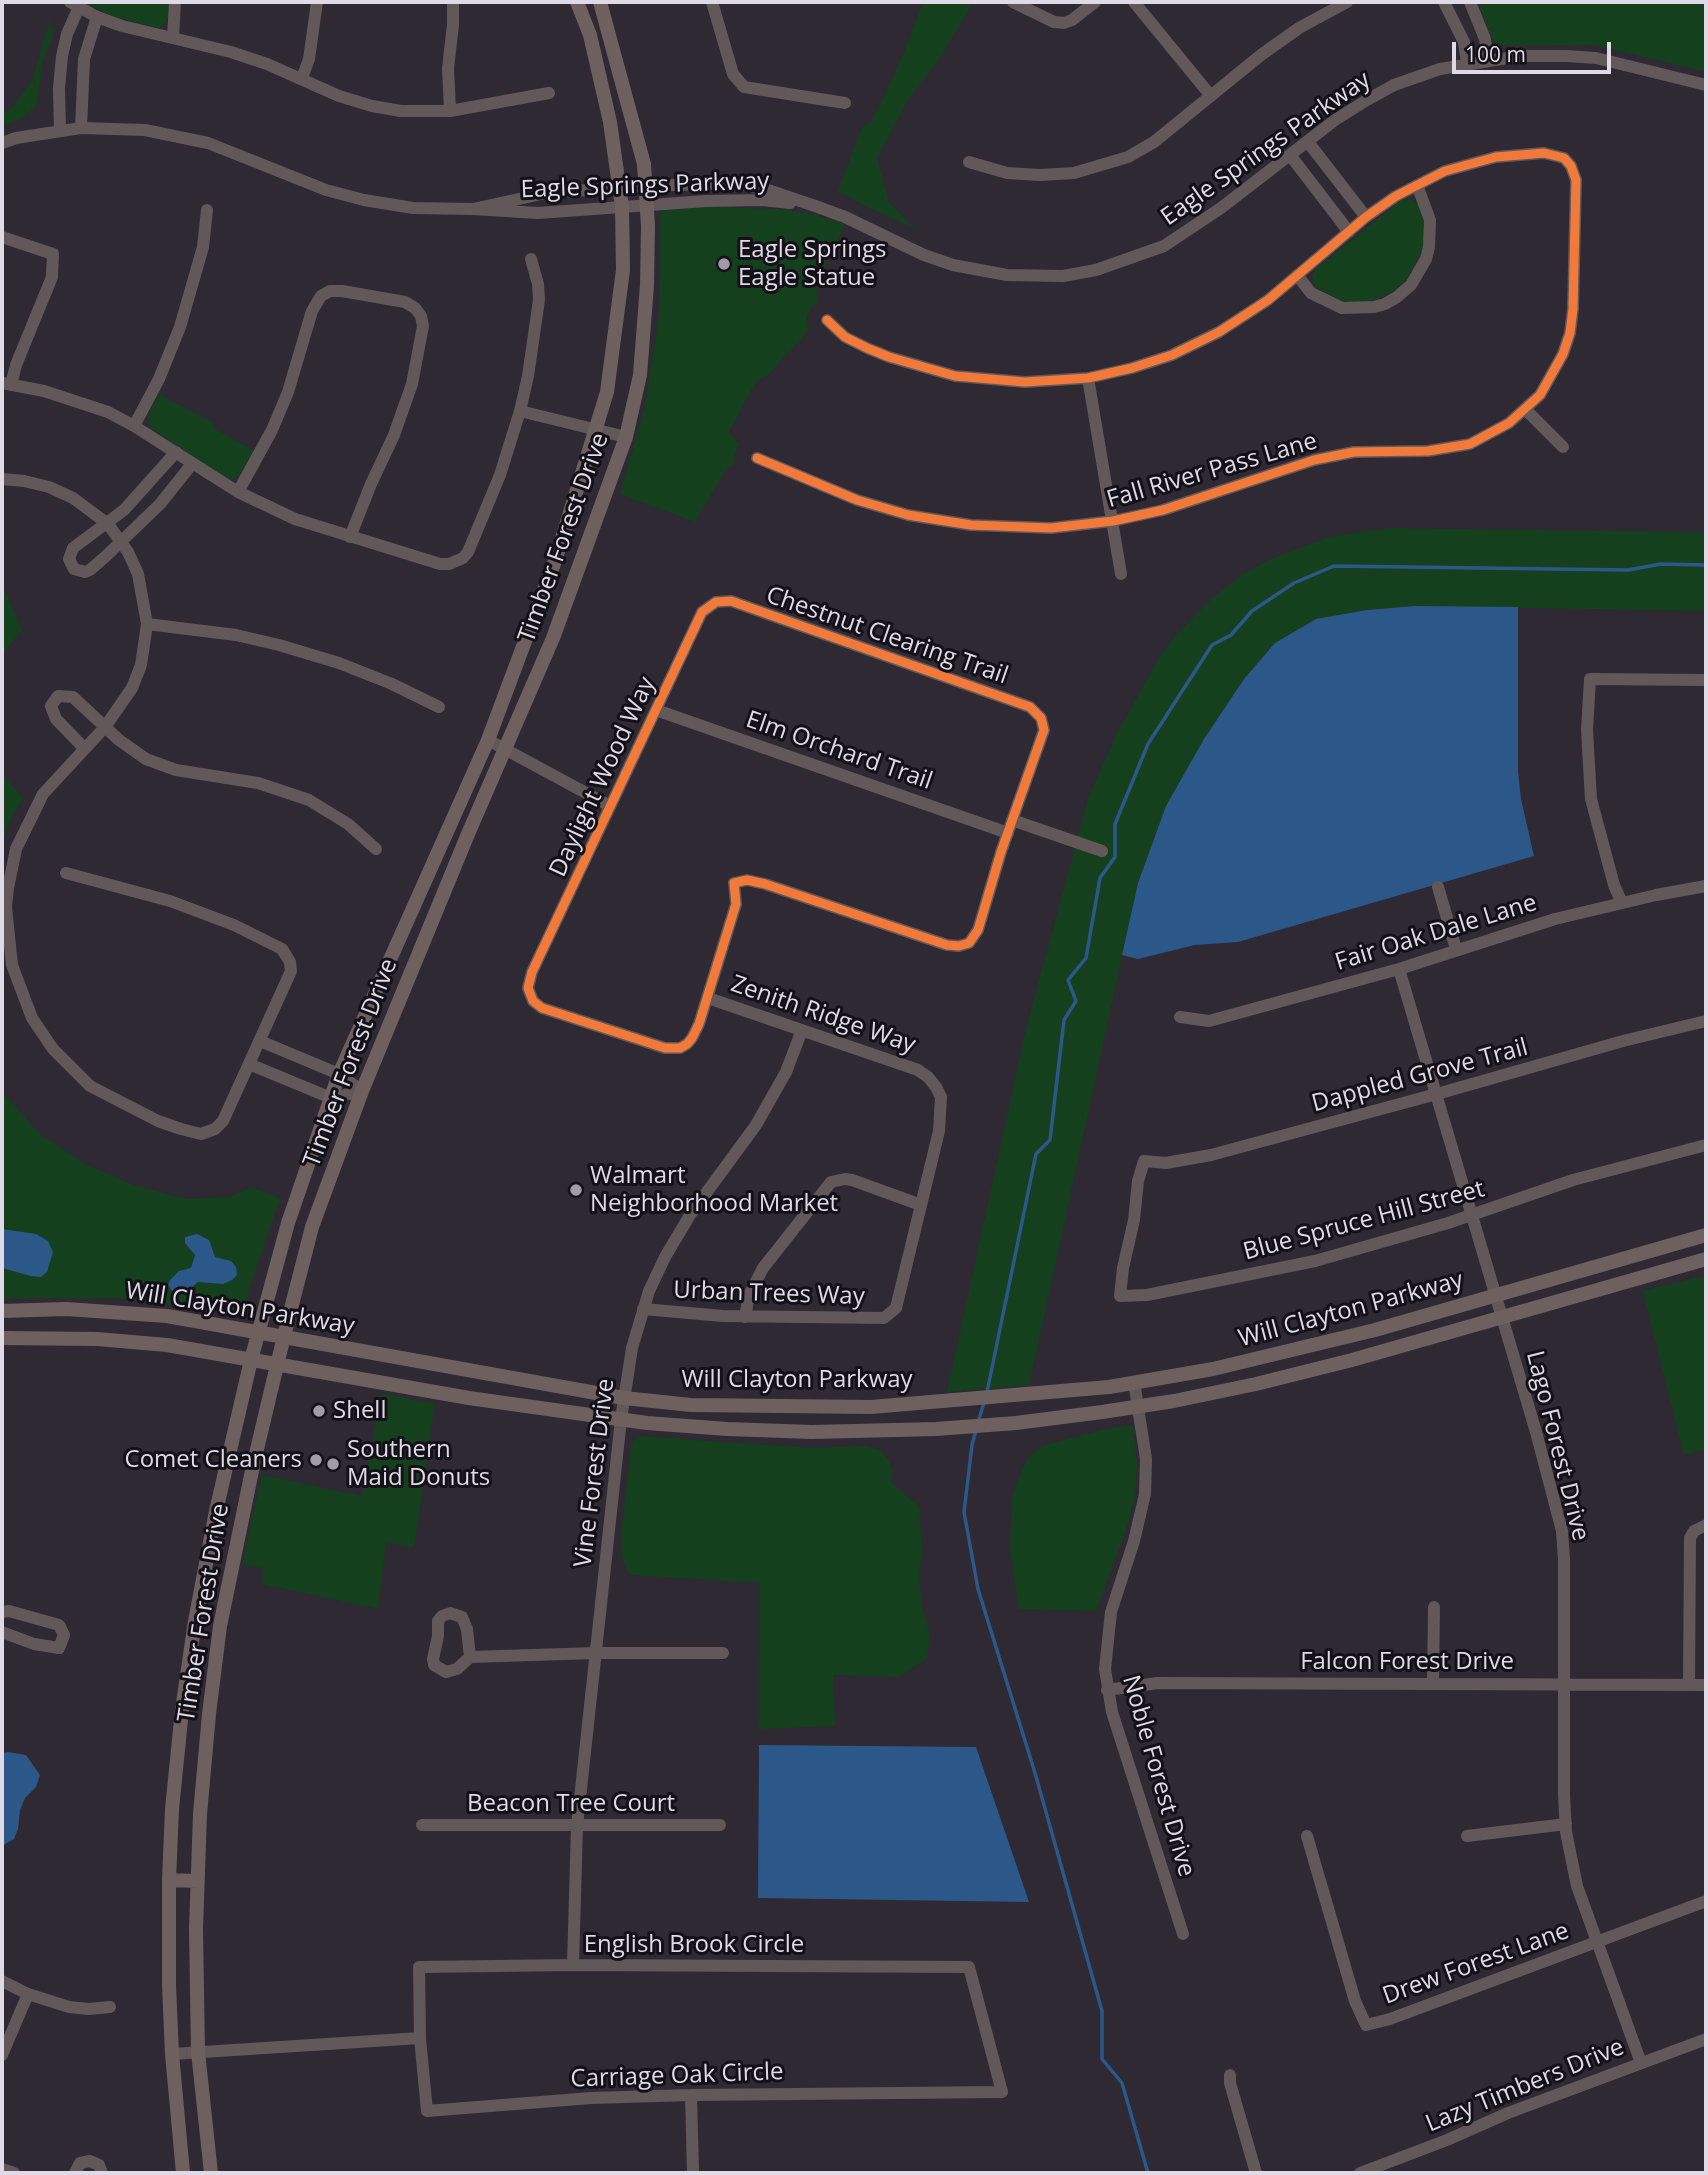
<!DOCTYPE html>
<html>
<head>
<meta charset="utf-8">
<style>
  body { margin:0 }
  #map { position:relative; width:1708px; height:2175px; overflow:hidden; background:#2e2933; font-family:"Open Sans",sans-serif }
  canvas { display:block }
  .frame { position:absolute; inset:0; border:4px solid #dfdae6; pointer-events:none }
  .scale { position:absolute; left:1452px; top:42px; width:159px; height:32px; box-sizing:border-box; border:4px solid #dfdae6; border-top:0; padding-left:9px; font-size:21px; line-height:24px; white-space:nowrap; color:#dfdae6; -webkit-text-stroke:5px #131018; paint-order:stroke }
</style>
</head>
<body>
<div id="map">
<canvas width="1708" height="2175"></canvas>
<div class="frame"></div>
<div class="scale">100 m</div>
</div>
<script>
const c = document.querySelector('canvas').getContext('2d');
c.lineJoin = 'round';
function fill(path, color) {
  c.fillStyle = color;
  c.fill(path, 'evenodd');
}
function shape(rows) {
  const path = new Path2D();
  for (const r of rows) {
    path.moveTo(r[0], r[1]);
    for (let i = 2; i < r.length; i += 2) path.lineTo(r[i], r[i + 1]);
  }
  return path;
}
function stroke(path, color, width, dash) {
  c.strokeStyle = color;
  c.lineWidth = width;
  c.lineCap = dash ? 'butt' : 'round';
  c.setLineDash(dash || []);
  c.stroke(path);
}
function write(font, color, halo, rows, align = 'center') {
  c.font = font + ' "Open Sans",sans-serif';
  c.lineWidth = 6;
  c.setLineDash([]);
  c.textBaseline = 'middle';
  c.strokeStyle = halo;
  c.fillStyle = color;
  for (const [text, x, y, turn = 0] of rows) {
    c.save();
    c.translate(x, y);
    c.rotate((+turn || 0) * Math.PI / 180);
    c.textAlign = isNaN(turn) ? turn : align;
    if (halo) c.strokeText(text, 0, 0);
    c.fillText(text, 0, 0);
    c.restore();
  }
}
fill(shape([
  [83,2,169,2,168,18,166,23,158,28,112,16],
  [923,2,968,2,970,8,937,62,909,98,877,158,889,203,916,229,865,206,838,191,862,127,872,121,883,99,905,50],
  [1478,2,1706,2,1706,72,1594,45,1508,46,1496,44,1491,36],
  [50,19,54,35,43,61,36,106,24,117,2,127,2,115,13,107,32,81],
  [1402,200,1413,200,1420,206,1425,234,1423,248,1407,279,1392,292,1375,300,1362,302,1345,302,1315,287,1312,276,1317,268],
  [711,207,780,209,815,215,845,224,816,287,818,302,811,308,807,317,808,331,767,376,756,381,729,432,739,444,734,456,735,463,725,471,695,522,620,494,645,406,659,316,660,213,664,210],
  [159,394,212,422,215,429,254,451,240,474,234,479,227,479,151,428,147,417],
  [1388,528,1706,532,1706,611,1415,606,1367,610,1316,619,1275,643,1244,679,1204,739,1166,806,1138,883,1029,1385,947,1392,1026,1029,1088,799,1117,733,1158,660,1176,635,1212,598,1242,575,1270,559,1329,537],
  [2,583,22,630,2,655],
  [2,774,23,798,9,822,2,845],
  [2,1092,40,1134,87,1165,134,1185,186,1199,230,1197,251,1187,280,1198,241,1314,116,1298,2,1298],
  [1706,1275,1706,1450,1684,1455,1643,1291],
  [382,1393,435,1404,414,1547,386,1543,378,1609,263,1584,263,1568,242,1565,262,1475,362,1496],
  [1133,1425,1137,1465,1135,1497,1127,1527,1096,1611,1019,1609,1010,1550,1012,1498,1018,1479,1029,1456,1045,1445,1110,1428],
  [639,1436,811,1448,863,1446,879,1449,889,1460,893,1473,891,1482,919,1507,922,1548,919,1576,922,1606,930,1635,927,1658,899,1677,833,1675,835,1726,759,1729,760,1583,629,1575,622,1557,621,1534,632,1443]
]), '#15401d');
fill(shape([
  [1415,606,1518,607,1518,771,1521,799,1534,856,1238,942,1195,945,1138,959,1122,955,1138,883,1166,806,1204,739,1244,679,1275,643,1316,619,1367,610],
  [2,1229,36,1234,48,1241,53,1252,47,1272,41,1277,31,1276,2,1268],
  [197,1234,209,1240,215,1257,231,1261,236,1267,237,1275,232,1280,223,1284,198,1282,187,1291,178,1294,172,1291,168,1285,170,1280,179,1271,191,1268,195,1255,185,1243,185,1237],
  [759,1745,976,1747,1029,1902,758,1898],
  [8,1752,26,1755,40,1775,36,1787,25,1798,20,1810,18,1829,14,1839,2,1846,2,1753]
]), '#2c5789');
stroke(shape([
  [987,1392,1036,1154,1050,1140,1064,1020,1076,1001,1068,980,1086,958,1100,878,1115,857,1115,824,1148,744,1212,645,1231,635,1252,611,1294,583,1334,566,1628,570,1661,564,1706,565],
  [978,1422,984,1403],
  [976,1430,972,1445,964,1512,978,1589,1035,1773,1102,2011,1102,2059,1122,2083,1148,2173]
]), '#2c5789', 3.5);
stroke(shape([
  [70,2,97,17,122,26,231,52,267,64,339,96,372,106,401,111,450,111,549,93],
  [712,2,733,74,744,87,845,103],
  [1013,2,1054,22,1064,23,1072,20,1095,2],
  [1134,2,1211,96],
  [1444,2,1464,42,1467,63],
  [1470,2,1485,39,1488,60],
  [173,38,175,2],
  [302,78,309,59,317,2],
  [450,111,448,68,453,25,453,2],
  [81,128,84,59,97,17],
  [60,131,59,88,62,56,67,34,79,7],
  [1308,142,1366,217],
  [2,143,16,138,81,128,145,130,208,143,326,190,364,200,413,208,473,209,538,213,706,201,762,200,790,203],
  [1290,155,1349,232],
  [969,162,1007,173,1040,175,1074,173,1128,157,1154,142,1261,55,1299,28,1347,2],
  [473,209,546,193,645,186,733,183,762,188,818,207,845,217,924,255,953,265,1007,275,1063,276,1096,270,1164,246,1221,208,1335,120,1367,100,1394,85,1440,69,1520,56,1566,56,1596,58,1706,85],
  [2,237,53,254,52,277,16,365,11,385],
  [1297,275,1311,293,1342,308,1374,307,1385,304,1397,297,1411,285,1426,259,1429,247,1430,220,1417,185],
  [1088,378,1121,574],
  [2,383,44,391,108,412,134,426,238,492,295,519,440,564,449,564,463,558,468,552,500,475,520,411,528,376,539,300,538,284,531,259],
  [1525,409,1563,447],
  [520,411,626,437],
  [134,426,159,379,180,327,203,247,207,210],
  [176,452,124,510,73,548,69,559,74,569,85,572,90,570,105,557,160,504,192,464],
  [757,458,857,500,908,515,971,525,1051,528,1113,521,1163,510,1314,460,1354,452,1428,451,1470,444,1509,423,1540,395,1563,354,1570,333,1573,309,1576,180,1571,166,1564,158,1544,153,1496,157,1445,171,1396,196,1366,217,1268,300,1219,332,1172,355,1132,368,1088,378,1025,382,955,376,889,357,867,348,845,337,827,320],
  [2,479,24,481,49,487,73,498,108,524,128,552,138,574,147,624,141,665,132,688,105,727,43,794,16,849,8,888,6,907,12,965,32,1018,53,1049,90,1086,158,1121,181,1129,201,1134,215,1129,223,1121,291,971,290,962,282,949,234,925,170,901,66,873],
  [238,492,272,430,288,392,312,311,321,296,330,291,342,291,405,302,415,308,421,316,423,326,412,384,394,435,371,484,350,537],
  [731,601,1030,707,1041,718,1044,730,1001,852,978,930,969,943,959,946,947,945,765,884,747,880,734,883,736,904,699,1024,692,1038,687,1044,680,1048,665,1048,542,1008,533,1001,528,988,532,972,702,612,716,602,731,601],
  [147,624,236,635,279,645,339,663,392,684,439,707],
  [656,710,1008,833],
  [488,740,610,806],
  [84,748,56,719,51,706,58,696,73,697,119,740,146,759,176,770,258,783,309,800,348,824,376,849],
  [1012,820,1102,851],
  [1438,887,1456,949],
  [1622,903,1614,885,1591,799,1587,730,1590,679,1706,680],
  [1399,969,1536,1432,1562,1531,1564,1559,1564,1795,1566,1832,1577,1886,1641,2063],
  [1180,1017,1209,1021,1399,969,1555,919,1656,895,1706,886],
  [1706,1021,1623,1041,1444,1092,1211,1155,1166,1163,1144,1161,1138,1181,1134,1220,1123,1268,1120,1296,1147,1295,1315,1261,1448,1223,1573,1180,1706,1145],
  [260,1041,339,1074,362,1091],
  [249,1064,331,1098,362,1091],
  [643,1309,723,1316,884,1318,896,1308,939,1131,941,1097,936,1087,928,1077,918,1070,708,998],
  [745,1317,749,1295,763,1268,831,1182,845,1179,852,1180,921,1205],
  [1134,1382,1146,1459,1145,1494,1134,1541,1111,1612,1105,1669,1112,1712,1183,1934],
  [2,1612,9,1611,59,1625,64,1635,59,1648,34,1644,2,1632],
  [470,1657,467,1629,462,1617,450,1613,442,1616,438,1621,438,1636,433,1659,434,1665,446,1672,457,1669,470,1657,596,1653,723,1653],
  [1433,1682,1434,1607],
  [1689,1685,1690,1538,1694,1531,1706,1525],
  [1107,1690,1158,1683,1706,1685],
  [422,1825,720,1825],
  [1307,1836,1355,2001,1366,2025,1390,2019,1706,1901],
  [1467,1836,1566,1824],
  [573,1965,969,1967,1002,2092,691,2095,591,2098,427,2111,420,2038,419,1967,573,1965],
  [573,1965,577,1826,621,1419,632,1348,649,1291,665,1257,690,1215,756,1125,786,1072,802,1030],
  [2,1981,28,1994,69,2007,89,2009,110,2007],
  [172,2054,420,2038],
  [2,2055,28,1994],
  [1230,2075,1230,2083,1256,2173],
  [691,2095,693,2173],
  [2,2169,14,2173],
  [75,2173,80,2163,90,2161,99,2165,102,2173],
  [1360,2173,1447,2140,1508,2113,1706,2039]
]), '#635859', 12);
stroke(shape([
  [2,1311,66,1309,167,1316,624,1398,691,1405,871,1407,1109,1387,1213,1369,1375,1330,1706,1235],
  [2,1338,97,1339,167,1345,469,1398,647,1423,727,1429,812,1432,936,1429,1016,1423,1102,1412,1174,1401,1256,1384,1352,1360,1706,1259],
  [169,1880,197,1881],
  [183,2173,172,2054,169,1985,169,1880,172,1809,182,1710,195,1621,216,1511,251,1360,288,1223,339,1074,488,740,555,561,607,392,623,270,622,207,610,122,590,35,577,2],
  [211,2173,198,2052,196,1929,200,1814,209,1714,220,1626,253,1466,284,1336,312,1227,362,1091,468,834,553,638,626,437,640,375,647,285,648,226,644,164,600,2]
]), '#6f6060', 14);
stroke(shape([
  [757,458,857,500,908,515,971,525,1051,528,1113,521,1163,510,1314,460,1354,452,1428,451,1470,444,1509,423,1540,395,1563,354,1570,333,1573,309,1576,180,1571,166,1564,158,1544,153,1496,157,1445,171,1396,196,1366,217,1268,300,1219,332,1172,355,1132,368,1088,378,1025,382,955,376,889,357,867,348,845,337,827,320],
  [731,601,1030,707,1041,718,1044,730,1001,852,978,930,969,943,959,946,947,945,765,884,747,880,734,883,736,904,699,1024,692,1038,687,1044,680,1048,665,1048,542,1008,533,1001,528,988,532,972,702,612,716,602,731,601]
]), '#f17a3a', 9);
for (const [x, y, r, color] of [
  [724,264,7,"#a19ca7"],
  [576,1190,7,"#a19ca7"],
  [319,1411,7,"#a19ca7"],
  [316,1460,7,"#a19ca7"],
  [333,1464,7,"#a19ca7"]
]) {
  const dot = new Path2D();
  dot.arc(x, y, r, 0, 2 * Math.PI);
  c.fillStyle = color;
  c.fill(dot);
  stroke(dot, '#131018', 2.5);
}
write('24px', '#dfdae6', '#131018', [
  ["Eagle Springs Parkway",1266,149,-35],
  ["Eagle Springs Parkway",645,186,-2],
  ["Fall River Pass Lane",1212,471,-16],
  ["Timber Forest Drive",564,538,-70],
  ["Chestnut Clearing Trail",887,636,19],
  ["Elm Orchard Trail",839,751,19],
  ["Daylight Wood Way",603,777,-65],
  ["Fair Oak Dale Lane",1436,933,-17],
  ["Zenith Ridge Way",823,1015,19],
  ["Timber Forest Drive",351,1063,-69],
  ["Dappled Grove Trail",1420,1076,-15],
  ["Blue Spruce Hill Street",1364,1221,-15],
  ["Urban Trees Way",769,1294,2],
  ["Will Clayton Parkway",240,1309,9],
  ["Will Clayton Parkway",1351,1310,-15],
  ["Will Clayton Parkway",797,1380],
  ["Lago Forest Drive",1557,1446,76],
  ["Vine Forest Drive",595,1473,-83],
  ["Timber Forest Drive",204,1613,-81],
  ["Falcon Forest Drive",1407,1662],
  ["Noble Forest Drive",1158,1776,74],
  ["Beacon Tree Court",571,1804],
  ["English Brook Circle",694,1945],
  ["Drew Forest Lane",1476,1964,-20],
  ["Carriage Oak Circle",677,2076,-2],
  ["Lazy Timbers Drive",1525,2086,-22]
]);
write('24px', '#dfdae6', '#131018', [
  ["Eagle Springs",738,250],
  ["Eagle Statue",738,278],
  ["Walmart",590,1176],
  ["Neighborhood Market",590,1204],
  ["Shell",333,1411],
  ["Southern",347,1450],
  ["Maid Donuts",347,1478],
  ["Comet Cleaners",302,1460,"right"]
], 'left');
</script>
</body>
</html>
